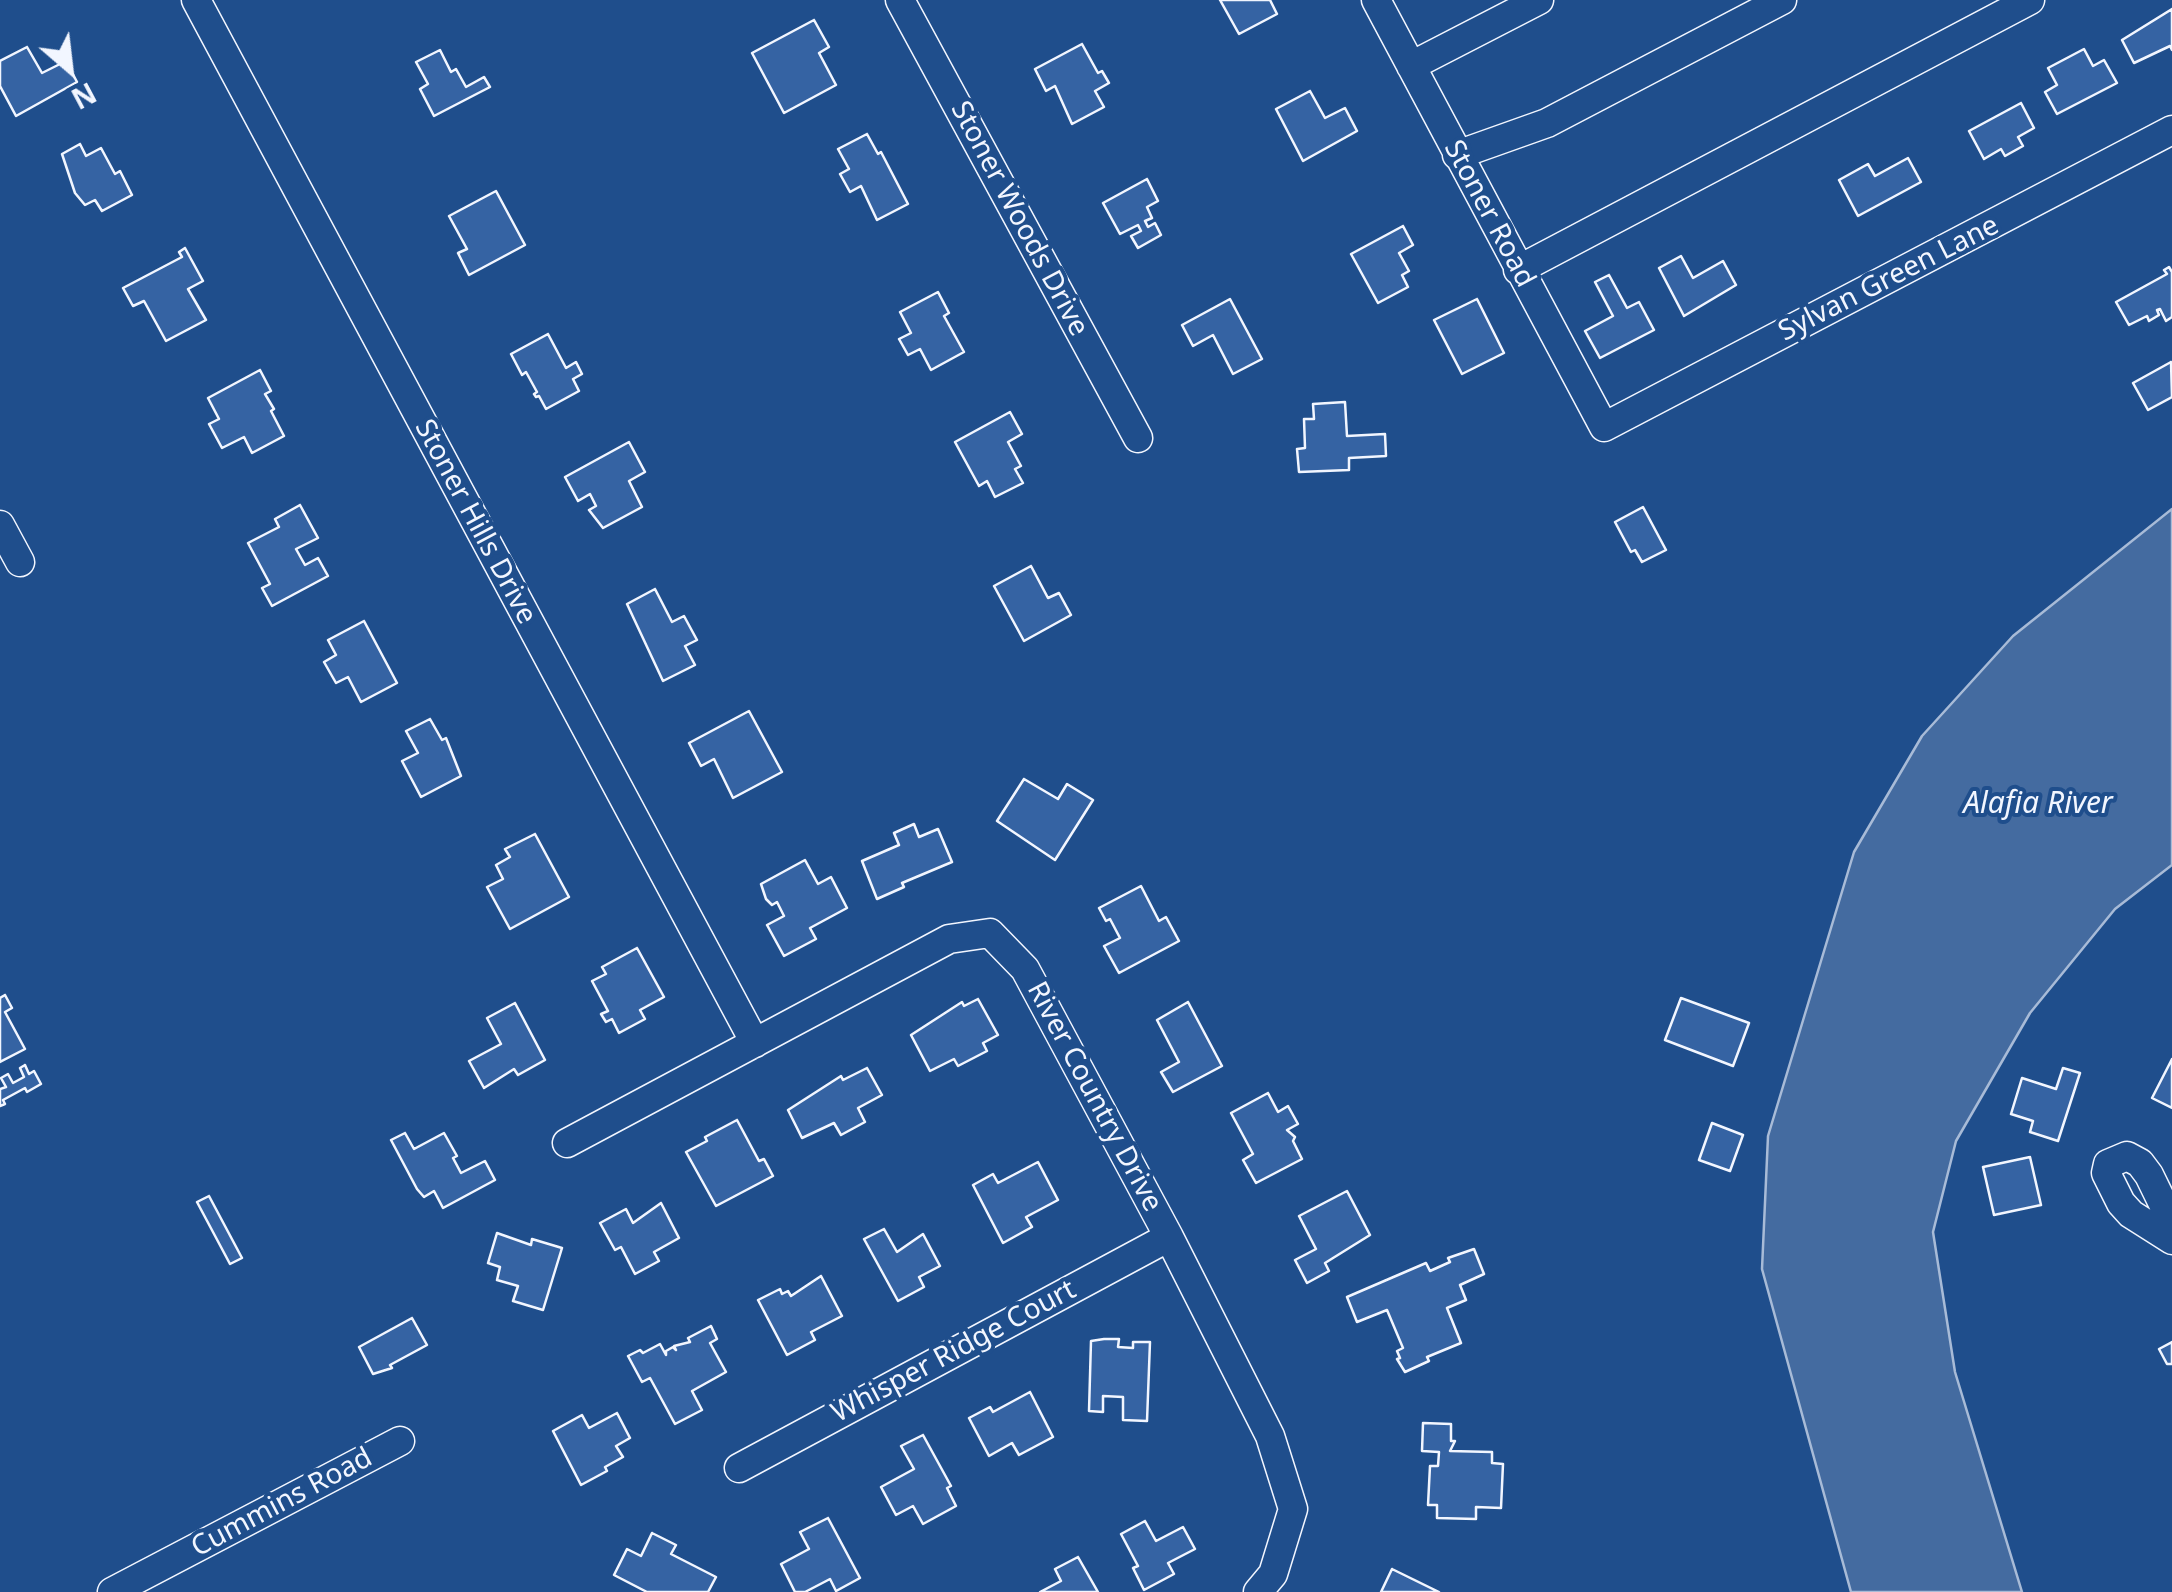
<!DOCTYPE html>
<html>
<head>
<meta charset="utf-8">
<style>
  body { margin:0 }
  #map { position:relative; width:2172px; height:1592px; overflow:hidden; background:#1f4e8c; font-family:"Noto Sans",sans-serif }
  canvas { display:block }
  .north { position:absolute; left:20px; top:20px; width:100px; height:100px; -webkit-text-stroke:8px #1f4e8c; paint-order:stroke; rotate:152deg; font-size:28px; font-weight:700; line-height:40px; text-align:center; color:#f2f6ff }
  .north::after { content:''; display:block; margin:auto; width:35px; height:45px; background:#f2f6ff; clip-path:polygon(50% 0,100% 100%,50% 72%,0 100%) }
</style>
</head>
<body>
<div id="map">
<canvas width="2172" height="1592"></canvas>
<div class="north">N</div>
</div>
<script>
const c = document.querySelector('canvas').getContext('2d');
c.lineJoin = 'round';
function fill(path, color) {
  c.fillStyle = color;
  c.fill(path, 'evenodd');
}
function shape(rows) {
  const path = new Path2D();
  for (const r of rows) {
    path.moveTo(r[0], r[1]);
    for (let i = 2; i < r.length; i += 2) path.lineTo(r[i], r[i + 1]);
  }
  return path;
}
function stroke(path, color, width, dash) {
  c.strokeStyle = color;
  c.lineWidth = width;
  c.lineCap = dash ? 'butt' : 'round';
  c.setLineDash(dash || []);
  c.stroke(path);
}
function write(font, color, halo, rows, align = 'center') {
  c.font = font + ' "Noto Sans",sans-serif';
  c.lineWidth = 8;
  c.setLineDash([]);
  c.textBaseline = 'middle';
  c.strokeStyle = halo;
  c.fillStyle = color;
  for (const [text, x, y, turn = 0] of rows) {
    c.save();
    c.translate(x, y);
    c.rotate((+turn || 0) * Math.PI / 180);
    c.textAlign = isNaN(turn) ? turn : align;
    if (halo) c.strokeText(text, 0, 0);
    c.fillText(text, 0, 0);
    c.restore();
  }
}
const water = shape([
  [2172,509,2172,865,2115,909,2030,1013,1956,1141,1933,1232,1955,1372,2022,1592,1851,1592,1762,1269,1768,1136,1854,852,1922,736,2013,636,2172,509]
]);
fill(water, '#446ba0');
stroke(water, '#a8bbd7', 2.5);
const building = shape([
  [1220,0,1270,0,1277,14,1239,34,1220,0],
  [2172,9,2172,50,2170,46,2134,63,2122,40,2172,9],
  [814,20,829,47,819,53,836,85,784,113,752,53,814,20],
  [1082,44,1098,73,1102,71,1109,83,1095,91,1104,107,1072,124,1055,86,1046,91,1035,69,1082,44],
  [27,47,42,73,66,61,77,82,16,116,0,86,0,61,27,47],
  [2084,49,2093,66,2104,60,2117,83,2057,114,2045,92,2057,85,2048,68,2084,49],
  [440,50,451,72,456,69,466,87,484,77,490,87,434,116,420,89,428,84,416,62,440,50],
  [1310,91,1325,118,1345,108,1357,131,1303,161,1276,109,1310,91],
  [2021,103,2034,128,2018,137,2023,146,2005,156,2001,149,1984,159,1969,131,2021,103],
  [867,134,878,154,881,152,908,204,877,220,861,186,850,192,840,174,849,169,838,149,867,134],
  [80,144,86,156,101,148,115,174,120,171,132,195,102,211,95,200,85,205,75,193,62,154,80,144],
  [1908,158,1921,182,1858,216,1839,180,1868,164,1875,176,1908,158],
  [1147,179,1158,201,1147,207,1152,218,1145,221,1148,227,1155,223,1161,235,1138,248,1131,236,1141,231,1138,225,1120,234,1103,203,1147,179],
  [496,191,525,245,469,275,458,253,467,249,449,216,496,191],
  [1403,226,1413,245,1399,253,1409,271,1402,275,1408,287,1378,303,1351,254,1403,226],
  [185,248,203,281,188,289,206,320,166,341,144,301,133,306,123,288,182,257,179,252,185,248],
  [1681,256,1693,278,1723,261,1736,285,1684,316,1659,268,1681,256],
  [2169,267,2172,272,2172,317,2166,321,2160,309,2157,310,2159,315,2149,321,2147,316,2129,325,2116,302,2167,274,2164,270,2169,267],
  [1609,275,1627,308,1639,302,1654,330,1600,358,1585,331,1613,316,1595,282,1609,275],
  [938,292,949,313,944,316,964,352,931,370,920,349,908,355,899,339,911,333,900,312,938,292],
  [1230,299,1262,359,1233,374,1213,335,1193,346,1182,325,1230,299],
  [1477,299,1504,353,1462,374,1434,320,1477,299],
  [548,334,566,368,576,362,582,374,573,379,579,391,546,409,539,396,536,397,534,394,537,392,526,372,522,375,511,354,548,334],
  [2171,362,2172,397,2148,410,2133,383,2171,362],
  [260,370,271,391,265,394,274,409,271,411,284,436,252,453,244,437,222,448,209,424,219,419,208,398,260,370],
  [1345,402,1347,436,1385,434,1386,456,1349,458,1349,470,1299,472,1297,449,1305,448,1304,419,1314,419,1313,404,1345,402],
  [1010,412,1022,434,1008,442,1021,466,1015,469,1023,483,995,497,987,481,979,486,955,442,1010,412],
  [629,442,645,472,629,481,642,507,603,528,589,510,596,506,590,494,578,501,565,477,629,442],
  [300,505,318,538,296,549,305,565,318,558,328,576,272,606,262,588,270,584,248,543,279,527,275,519,300,505],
  [1643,507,1666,550,1642,562,1635,550,1631,552,1615,522,1643,507],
  [1031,566,1048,598,1059,593,1071,615,1024,641,994,586,1031,566],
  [655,589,672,622,684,616,697,640,685,646,695,665,663,681,627,604,655,589],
  [364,621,397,683,361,702,348,677,336,683,324,662,336,655,328,640,364,621],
  [749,711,782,772,733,798,714,759,701,766,689,743,749,711],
  [430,719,442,740,446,738,461,776,421,797,402,761,418,753,406,731,430,719],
  [1024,779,1058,799,1067,784,1093,800,1055,860,997,821,1024,779],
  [914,824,919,837,938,829,952,862,902,883,904,887,877,899,862,861,899,845,894,833,914,824],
  [535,834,569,897,510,929,487,887,503,879,496,865,510,857,505,849,535,834],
  [805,860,818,884,831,877,847,908,810,928,816,939,784,956,767,925,784,916,777,902,772,905,766,899,761,884,805,860],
  [1141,886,1159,921,1166,917,1179,941,1119,973,1104,946,1120,938,1110,919,1106,921,1099,908,1141,886],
  [637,948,664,997,640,1010,645,1019,619,1033,612,1019,606,1022,601,1014,608,1011,592,981,606,974,602,967,637,948],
  [5,995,12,1008,5,1012,25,1049,0,1062,0,998,5,995],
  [1681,998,1749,1023,1733,1066,1665,1040,1681,998],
  [978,999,998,1035,983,1043,987,1051,958,1066,954,1059,930,1071,911,1035,962,1002,964,1006,978,999],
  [1188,1002,1222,1066,1173,1092,1161,1072,1179,1062,1157,1020,1188,1002],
  [515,1003,545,1060,518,1075,514,1069,484,1088,469,1061,501,1044,487,1018,515,1003],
  [2172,1059,2172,1108,2152,1098,2172,1059],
  [25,1065,29,1074,34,1071,41,1084,27,1092,25,1088,3,1100,5,1104,0,1106,0,1089,6,1087,1,1078,8,1074,13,1083,24,1077,20,1068,25,1065],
  [867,1068,882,1095,858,1108,865,1122,841,1135,834,1123,802,1138,788,1110,841,1076,843,1080,867,1068],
  [2063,1068,2080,1073,2058,1141,2030,1132,2033,1121,2011,1114,2022,1078,2056,1089,2063,1068],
  [1268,1093,1278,1112,1288,1106,1298,1124,1287,1130,1295,1137,1293,1141,1302,1159,1256,1183,1243,1160,1253,1154,1231,1113,1268,1093],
  [737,1120,759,1161,764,1159,773,1176,716,1206,686,1152,707,1141,705,1137,737,1120],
  [1712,1123,1743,1135,1730,1171,1699,1160,1712,1123],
  [405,1133,414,1149,444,1133,457,1156,453,1158,461,1173,485,1161,495,1180,443,1208,434,1191,424,1197,417,1189,391,1140,405,1133],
  [2030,1157,2041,1205,1994,1215,1983,1167,2030,1157],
  [1038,1162,1058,1200,1026,1217,1032,1227,1003,1243,973,1185,993,1174,998,1183,1038,1162],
  [1347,1191,1370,1235,1325,1263,1329,1271,1307,1283,1295,1260,1316,1249,1299,1216,1347,1191],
  [209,1196,242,1258,230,1264,197,1202,209,1196],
  [661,1203,679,1238,654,1252,659,1261,635,1274,621,1247,615,1250,600,1223,626,1209,633,1223,661,1203],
  [884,1229,897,1252,923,1234,940,1266,919,1277,924,1287,898,1301,864,1239,884,1229],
  [497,1233,531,1245,532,1239,562,1248,543,1310,513,1301,518,1286,497,1280,500,1267,488,1263,497,1233],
  [1474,1249,1484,1274,1460,1285,1466,1300,1447,1308,1461,1343,1427,1357,1429,1361,1405,1372,1397,1359,1400,1358,1397,1351,1403,1348,1387,1310,1357,1322,1347,1297,1426,1263,1430,1271,1450,1262,1448,1258,1474,1249],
  [821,1276,842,1316,811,1332,815,1340,787,1355,758,1300,780,1289,782,1294,788,1291,791,1296,821,1276],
  [412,1318,427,1345,390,1365,392,1368,373,1374,359,1347,412,1318],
  [711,1326,717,1339,710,1343,726,1372,692,1391,702,1410,675,1424,650,1378,642,1382,628,1356,640,1350,643,1353,660,1344,666,1355,666,1351,673,1347,676,1350,674,1346,690,1342,688,1338,711,1326],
  [1104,1339,1119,1339,1118,1347,1133,1348,1133,1342,1150,1342,1147,1421,1123,1420,1123,1397,1103,1396,1103,1412,1089,1411,1091,1341,1104,1339],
  [2172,1342,2172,1364,2167,1364,2159,1349,2172,1342],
  [1030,1392,1053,1437,1019,1455,1012,1443,989,1456,969,1418,990,1407,993,1412,1030,1392],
  [617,1413,630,1438,616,1446,623,1457,605,1467,607,1471,581,1485,553,1431,582,1415,589,1428,617,1413],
  [1423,1423,1451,1424,1451,1441,1455,1441,1450,1451,1492,1452,1492,1463,1503,1464,1501,1508,1476,1507,1476,1519,1437,1518,1437,1505,1428,1505,1430,1466,1438,1466,1439,1452,1422,1451,1423,1423],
  [923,1435,951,1486,947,1488,956,1506,923,1524,913,1506,896,1515,881,1487,914,1469,901,1446,923,1435],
  [828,1518,860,1578,836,1591,830,1579,805,1592,795,1592,781,1564,809,1549,800,1532,828,1518],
  [1145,1521,1156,1541,1183,1527,1195,1549,1168,1563,1174,1574,1144,1590,1133,1568,1138,1566,1121,1534,1145,1521],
  [652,1533,676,1545,671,1554,716,1577,708,1592,647,1592,614,1575,627,1549,641,1556,652,1533],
  [1078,1557,1098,1592,1040,1592,1061,1581,1055,1569,1078,1557],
  [1392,1569,1439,1592,1381,1592,1392,1569]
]);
fill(building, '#3563a3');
stroke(building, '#f2f6ff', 2.5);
const minor = shape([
  [196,0,755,1043],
  [900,0,1138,438],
  [1376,0,1604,427,2172,130],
  [1411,66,1539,0],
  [1457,155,1547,123,1782,0],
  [1518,270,2030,0],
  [0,525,20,562],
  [567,1143,949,939,990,933,1025,969,1169,1237,1270,1436,1293,1509,1273,1574,1258,1592],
  [2172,1222,2149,1175,2140,1163,2127,1156,2108,1164,2106,1173,2121,1203,2131,1214,2172,1240],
  [739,1468,1169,1237],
  [112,1592,400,1441]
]);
stroke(minor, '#f2f6ff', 31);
stroke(minor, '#1f4e8c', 28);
write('28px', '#f2f6ff', '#1f4e8c', [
  ["Stoner Road",1489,214,62],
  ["Stoner Woods Drive",1019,219,62],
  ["Sylvan Green Lane",1889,279,-27],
  ["Stoner Hills Drive",475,522,62],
  ["River Country Drive",1094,1097,62],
  ["Whisper Ridge Court",954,1352,-28],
  ["Cummins Road",282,1503,-28]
]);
write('italic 30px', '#f2f6ff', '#1f4e8c', [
  ["Alafia River",2038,804]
]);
</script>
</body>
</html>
